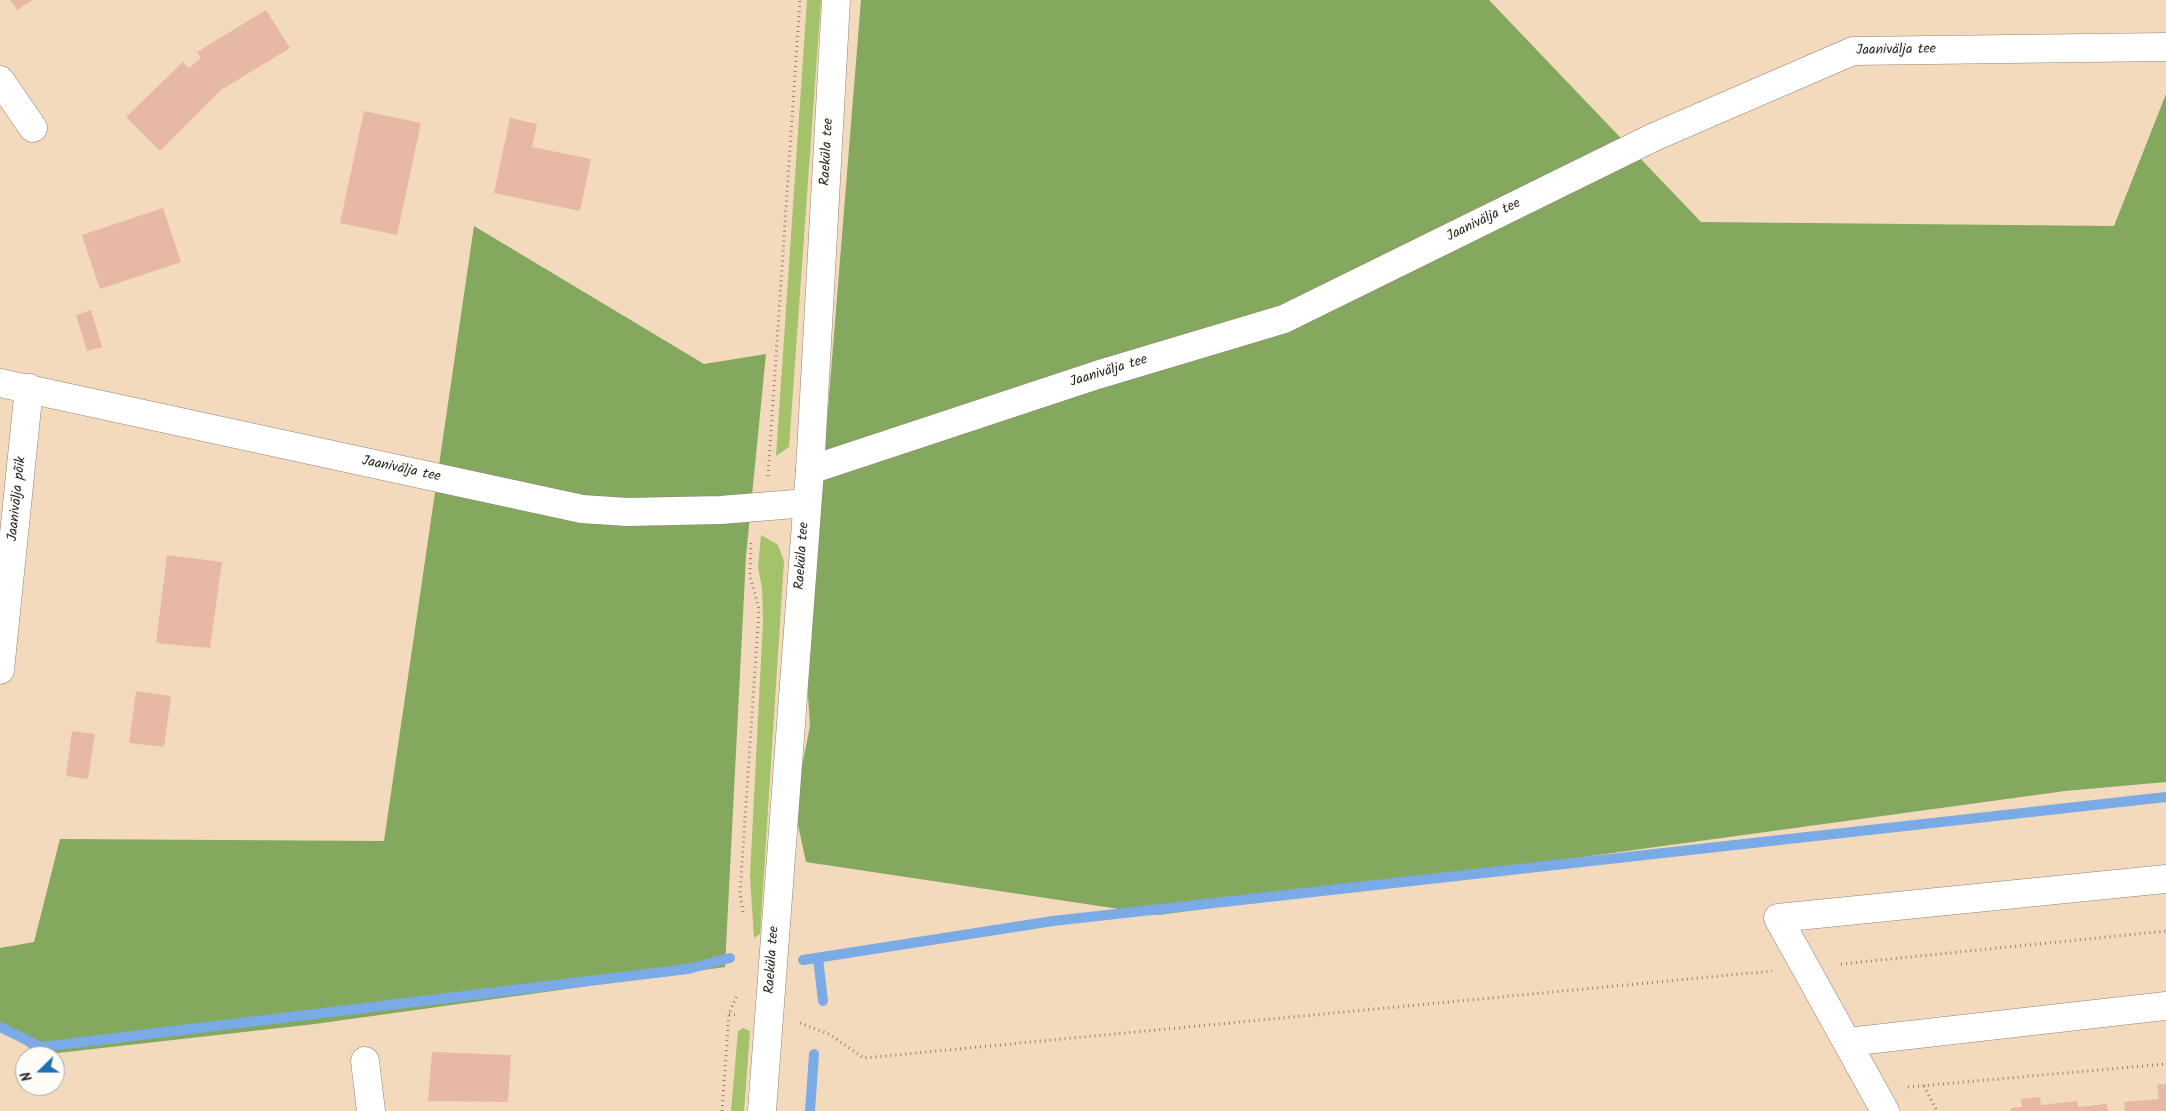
<!DOCTYPE html>
<html>
<head>
<meta charset="utf-8">
<style>
  body { margin:0 }
  #map { position:relative; width:2166px; height:1111px; overflow:hidden; background:#f4dabc; font-family:Kalam,sans-serif }
  canvas { display:block }
  .north { position:absolute; left:15px; top:1046px; width:50px; height:50px; box-sizing:border-box; background:#fdfcf7; border:1px solid #a9a8a5; border-radius:50%; rotate:248deg; font-size:14px; font-weight:700; line-height:20px; text-align:center; color:#2b2b2b }
  .north::after { content:''; display:block; margin:auto; width:18px; height:22px; background:#1f6fb2; clip-path:polygon(50% 0,100% 100%,50% 72%,0 100%) }
</style>
</head>
<body>
<div id="map">
<canvas width="2166" height="1111"></canvas>
<div class="north">N</div>
</div>
<script>
const c = document.querySelector('canvas').getContext('2d');
c.lineJoin = 'round';
function fill(path, color) {
  c.fillStyle = color;
  c.fill(path, 'evenodd');
}
function shape(rows) {
  const path = new Path2D();
  for (const r of rows) {
    path.moveTo(r[0], r[1]);
    for (let i = 2; i < r.length; i += 2) path.lineTo(r[i], r[i + 1]);
  }
  return path;
}
function stroke(path, color, width, dash) {
  c.strokeStyle = color;
  c.lineWidth = width;
  c.lineCap = dash ? 'butt' : 'round';
  c.setLineDash(dash || []);
  c.stroke(path);
}
function write(font, color, halo, rows, align = 'center') {
  c.font = font + ' Kalam,sans-serif';
  c.lineWidth = 4;
  c.setLineDash([]);
  c.textBaseline = 'middle';
  c.strokeStyle = halo;
  c.fillStyle = color;
  for (const [text, x, y, turn = 0] of rows) {
    c.save();
    c.translate(x, y);
    c.rotate((+turn || 0) * Math.PI / 180);
    c.textAlign = isNaN(turn) ? turn : align;
    if (halo) c.strokeText(text, 0, 0);
    c.fillText(text, 0, 0);
    c.restore();
  }
}
fill(shape([
  [807,0,821,0,789,447,776,456],
  [761,535,778,545,784,561,760,934,754,938,750,876,763,621,762,588,758,567],
  [743,1028,750,1031,744,1111,731,1111,738,1031]
]), '#a4c26a');
fill(shape([
  [861,0,1489,0,1701,222,2114,226,2166,94,2166,782,2065,791,1159,915,806,862,794,806,810,726,803,619,825,446],
  [474,226,704,364,766,354,746,556,725,967,315,1024,40,1055,0,1028,0,948,34,942,60,839,384,841]
]), '#83a85e');
stroke(shape([
  [818,958,823,1001],
  [803,960,1053,921,2166,797],
  [0,1027,41,1047,688,969,730,958],
  [810,1111,814,1054]
]), '#7babe6', 10);
fill(shape([
  [10,0,33,0,17,10],
  [266,10,290,48,221,90,160,151,126,117,183,62,189,68,201,58,197,52],
  [364,111,421,123,397,235,340,223],
  [510,118,537,124,532,147,591,159,580,211,494,193],
  [163,208,181,262,100,289,82,235],
  [91,310,102,347,87,351,76,315],
  [167,555,222,562,210,648,156,643],
  [136,691,171,696,164,747,129,743],
  [72,731,95,734,88,779,66,776],
  [432,1052,511,1055,508,1102,428,1101],
  [2166,1084,2166,1111,2125,1111,2124,1102,2159,1099,2157,1085],
  [2040,1097,2041,1105,2077,1101,2078,1107,2107,1104,2108,1111,2011,1111,2011,1108,2022,1107,2021,1099]
]), '#e7b8a4');
const street = shape([
  [0,80,33,128],
  [0,383,582,509,627,512,721,510,807,503],
  [810,470,1097,375,1284,319,1654,137,1853,51,2166,47],
  [0,670,29,388],
  [1848,1042,2166,1006],
  [365,1061,371,1111],
  [1885,1111,1778,918,2166,879]
]);
const secondary = shape([
  [762,1111,810,470,836,0]
]);
stroke(street, '#908274', 29);
stroke(secondary, '#908274', 29);
stroke(shape([
  [768,476,800,0],
  [743,912,740,894,759,609,750,576,751,540],
  [1841,964,2166,931],
  [729,1014,737,1015],
  [800,1023,829,1034,864,1058,1772,971],
  [1924,1086,1937,1111],
  [1908,1087,2166,1064],
  [722,1111,729,1014,737,995]
]), '#908274', 3, [1, 4]);
stroke(street, '#fff', 28);
stroke(secondary, '#fff', 28);
write('14px', '#2b2b2b', '#fdfcf7', [
  ["Jaanivälja tee",1896,51,-1],
  ["Raeküla tee",828,152,-87],
  ["Jaanivälja tee",1484,221,-26],
  ["Jaanivälja tee",1109,372,-17],
  ["Jaanivälja tee",401,470,12],
  ["Jaanivälja põik",18,499,-84],
  ["Raeküla tee",803,556,-86],
  ["Raeküla tee",773,960,-86]
]);
</script>
</body>
</html>
